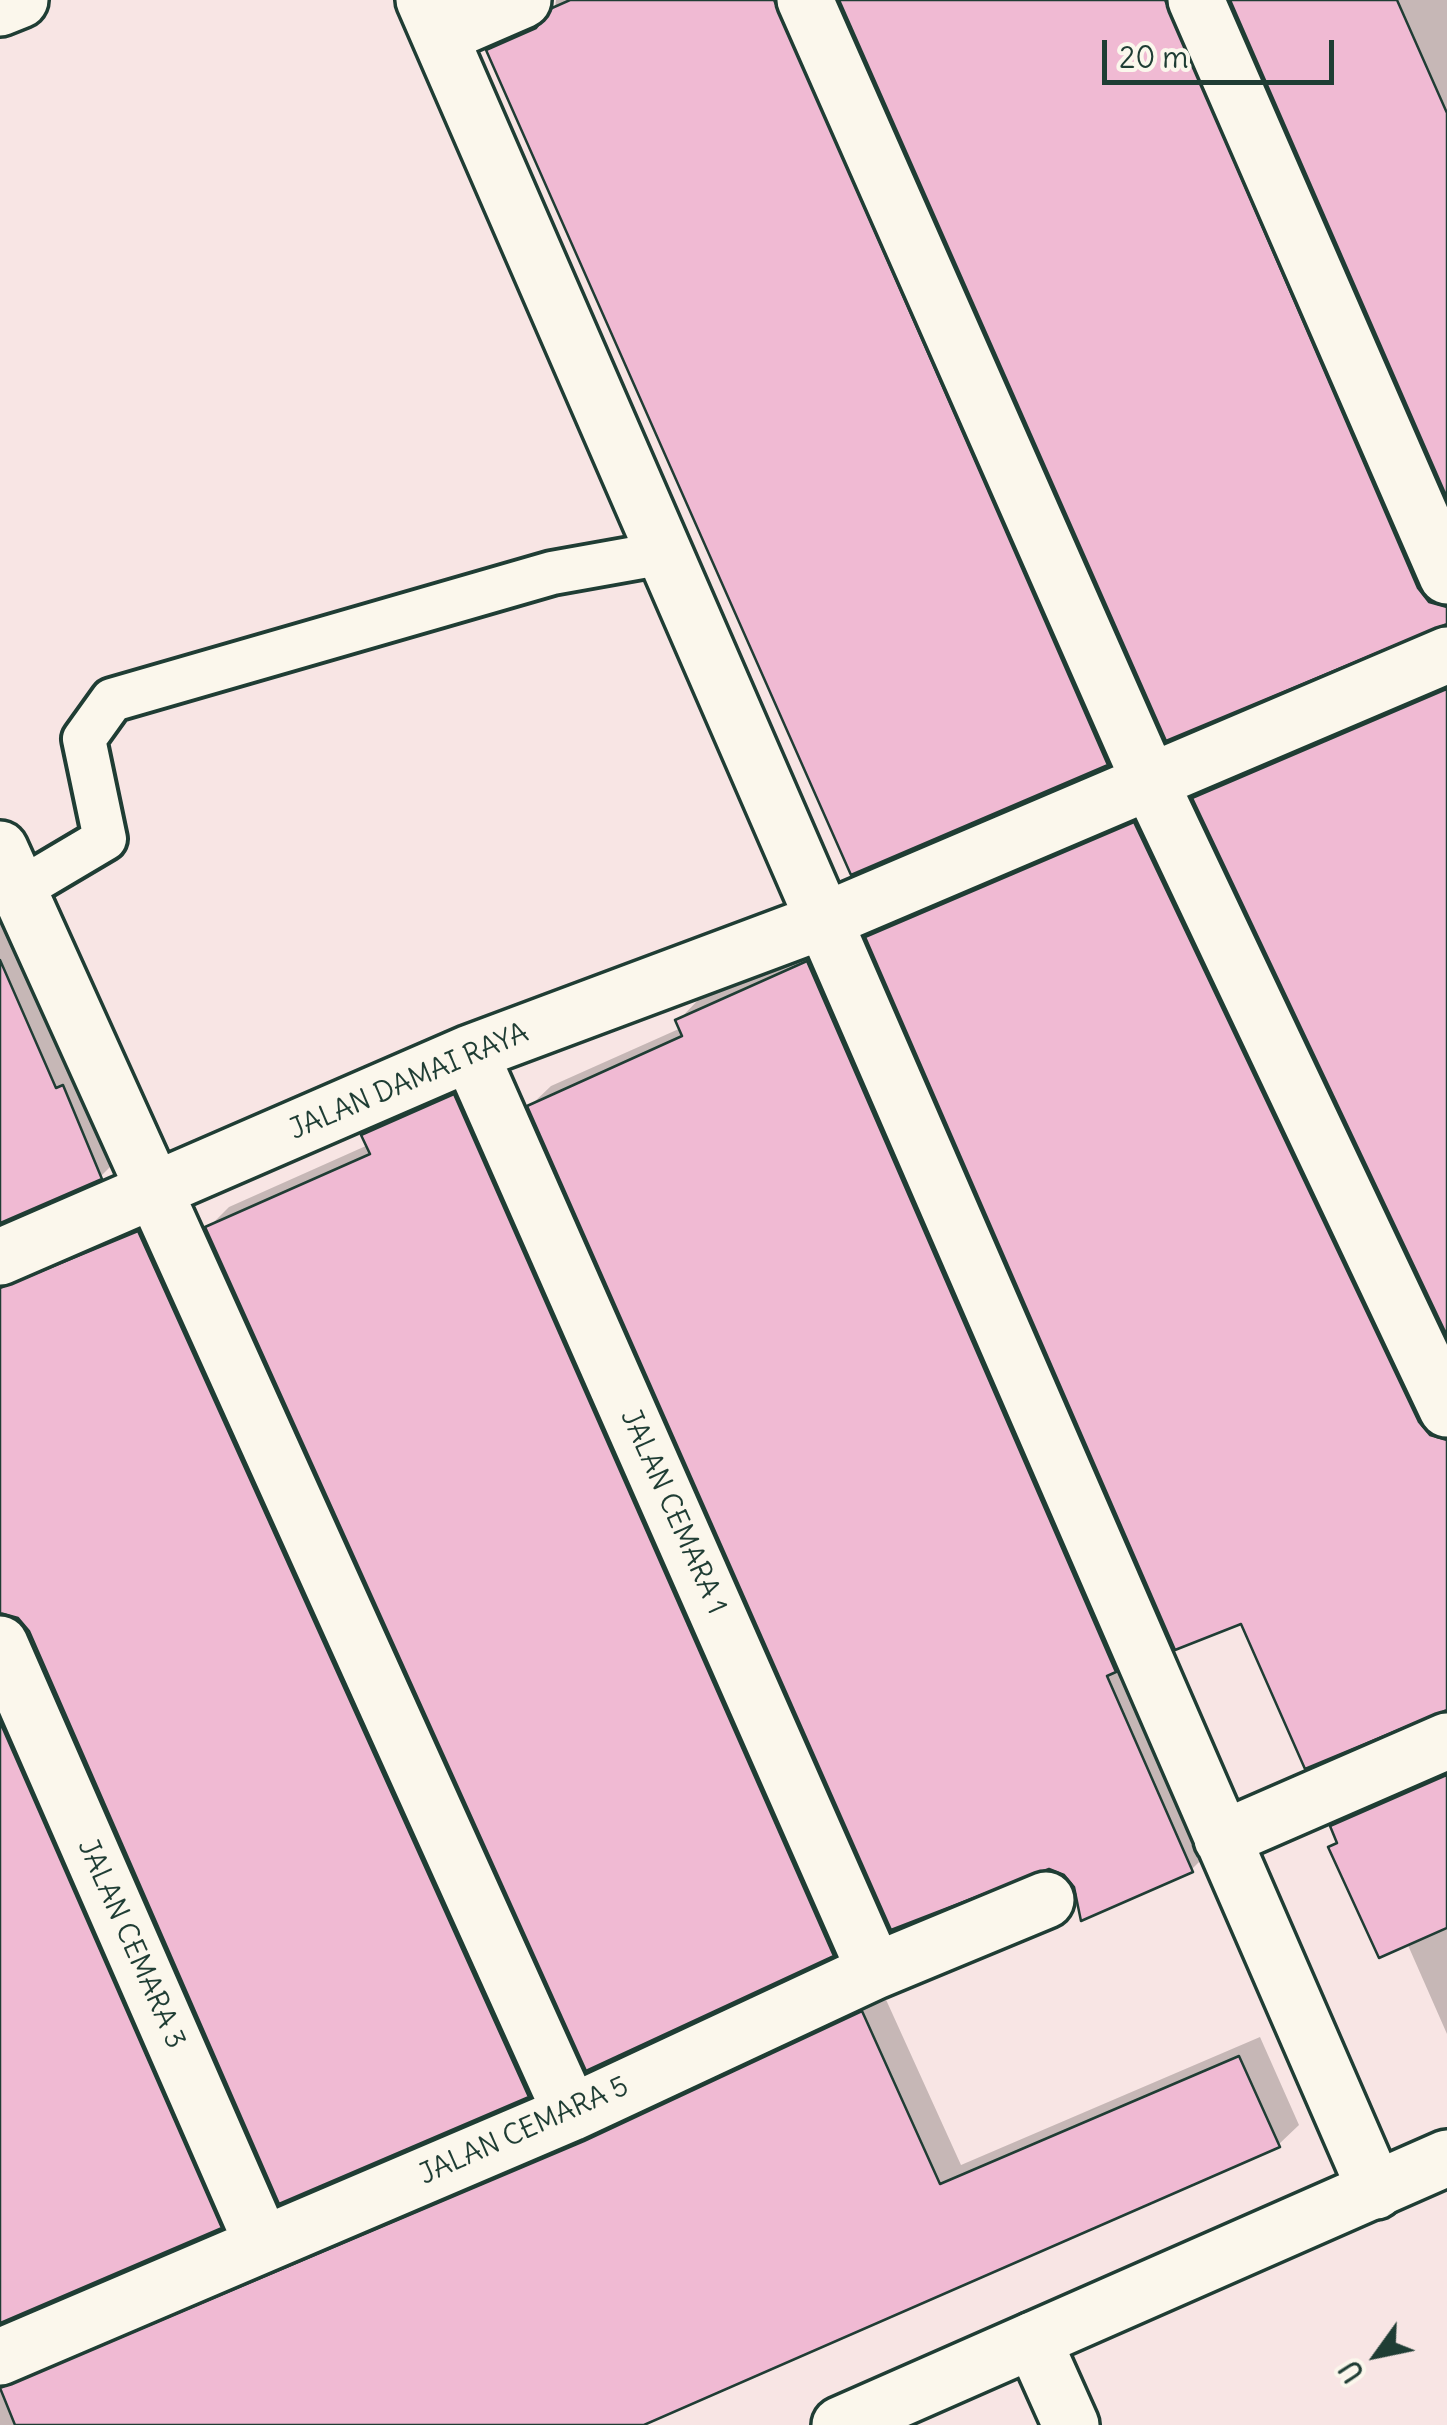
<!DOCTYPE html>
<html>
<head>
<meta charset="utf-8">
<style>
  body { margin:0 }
  #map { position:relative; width:1447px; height:2425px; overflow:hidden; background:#f8e5e4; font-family:Delius,sans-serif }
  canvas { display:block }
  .north { position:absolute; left:1327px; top:2305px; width:100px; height:100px; -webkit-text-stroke:8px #fbf7ec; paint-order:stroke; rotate:237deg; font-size:28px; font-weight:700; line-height:40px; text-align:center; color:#1f3d34 }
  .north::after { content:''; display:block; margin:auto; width:35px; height:45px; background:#1f3d34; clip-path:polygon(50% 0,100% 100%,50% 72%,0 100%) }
  .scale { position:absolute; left:1102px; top:40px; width:232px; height:45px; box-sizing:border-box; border:5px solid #1f3d34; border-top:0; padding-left:12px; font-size:30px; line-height:35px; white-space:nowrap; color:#1f3d34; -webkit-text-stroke:8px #fbf7ec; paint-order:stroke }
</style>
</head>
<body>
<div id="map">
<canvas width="1447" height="2425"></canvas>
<div class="north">U</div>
<div class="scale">20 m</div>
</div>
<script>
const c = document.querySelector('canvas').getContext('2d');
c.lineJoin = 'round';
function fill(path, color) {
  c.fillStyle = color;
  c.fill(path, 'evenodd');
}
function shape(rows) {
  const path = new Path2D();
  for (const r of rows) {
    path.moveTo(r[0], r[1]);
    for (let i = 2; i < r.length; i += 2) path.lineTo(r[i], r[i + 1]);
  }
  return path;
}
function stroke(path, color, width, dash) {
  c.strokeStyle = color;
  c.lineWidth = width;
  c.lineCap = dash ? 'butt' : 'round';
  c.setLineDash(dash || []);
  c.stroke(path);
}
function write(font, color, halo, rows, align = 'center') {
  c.font = font + ' Delius,sans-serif';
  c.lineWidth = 10;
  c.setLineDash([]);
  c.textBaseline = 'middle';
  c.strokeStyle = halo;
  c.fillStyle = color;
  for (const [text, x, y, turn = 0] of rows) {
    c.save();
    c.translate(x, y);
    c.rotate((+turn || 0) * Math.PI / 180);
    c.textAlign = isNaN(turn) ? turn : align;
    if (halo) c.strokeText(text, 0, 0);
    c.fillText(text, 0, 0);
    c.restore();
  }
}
fill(shape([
  [556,0,800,0,1128,743,1107,763,489,50,510,30,555,7],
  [842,0,1191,0,1438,568,1447,578,1447,604,1430,606,1430,611,1447,609,1447,622,1167,738],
  [1233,0,1447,0,1447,492],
  [1447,679,1447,1330,1195,798,1215,778],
  [1155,803,1447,1411,1447,1708,1243,1621,868,938,889,917],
  [0,900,121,1156,101,1176,0,1220],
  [828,942,1212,1849,1191,1870,1077,1886,530,1106,551,1086,681,1028,678,1021,698,1000],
  [475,1075,853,1933,833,1954,208,1228,229,1207,368,1145,364,1135,384,1115],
  [159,1212,548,2074,528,2095,280,2201,31,1630,21,1617,0,1611,0,1259],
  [0,1656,241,2206,220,2226,0,2320],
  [1447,1763,1447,2034,1407,1943,1331,1847,1339,1840,1333,1827,1353,1806],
  [883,1993,961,2165,1260,2037,1299,2125,1278,2145,638,2425,0,2425,0,2360]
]), '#0003');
const building = shape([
  [570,0,774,0,1108,765,851,875,486,50,536,28,552,8,570,0],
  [839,0,1165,0,1418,588,1429,602,1447,607,1447,624,1166,741,839,0],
  [1230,0,1397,0,1447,113,1447,498,1230,0],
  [1447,689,1447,1336,1192,798,1447,689],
  [1134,822,1419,1422,1430,1435,1447,1440,1447,1710,1305,1769,1241,1624,1175,1650,865,937,1134,822],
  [0,960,56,1088,63,1085,102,1179,0,1223,0,960],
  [807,961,1116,1672,1107,1676,1193,1872,1081,1921,1074,1887,1064,1875,1049,1869,891,1930,527,1106,682,1036,675,1020,807,961],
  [454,1094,834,1956,586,2071,205,1227,370,1154,361,1135,454,1094],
  [138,1231,529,2097,279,2204,29,1631,18,1618,0,1613,0,1288,138,1231],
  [0,1722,222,2228,0,2323,0,1722],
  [1447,1775,1447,1928,1379,1958,1328,1847,1337,1843,1330,1826,1447,1775],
  [862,2011,940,2184,1239,2056,1280,2147,644,2425,15,2425,0,2388,584,2141,862,2011]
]);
fill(building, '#f0bad3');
stroke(building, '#1f3d34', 2.5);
const service = shape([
  [19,890,105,839,84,739,112,700,552,573,664,553]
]);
const minor = shape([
  [424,0,1376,2191],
  [805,0,1150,782,1447,1409],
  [1196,0,1447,576],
  [0,8,20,0],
  [440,36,523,0],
  [0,849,571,2113],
  [470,1053,875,1971],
  [0,1257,470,1053,823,921,1447,655],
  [0,1644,262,2243],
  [1222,1839,1447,1741],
  [1033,2340,1071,2425],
  [0,2357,571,2113,875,1971,1046,1900]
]);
const tertiary = shape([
  [840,2425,1447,2158]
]);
stroke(service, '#1f3d34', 50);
stroke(minor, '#1f3d34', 62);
stroke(tertiary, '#1f3d34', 62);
stroke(service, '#fbf7ec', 42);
stroke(minor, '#fbf7ec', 55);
stroke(tertiary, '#fbf7ec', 55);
write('28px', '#1f3d34', '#fbf7ec', [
  ["JALAN DAMAI RAYA",409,1082,-23],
  ["JALAN CEMARA 1",673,1512,66],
  ["JALAN CEMARA 3",131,1944,66],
  ["JALAN CEMARA 5",524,2131,-24]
]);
</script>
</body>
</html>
